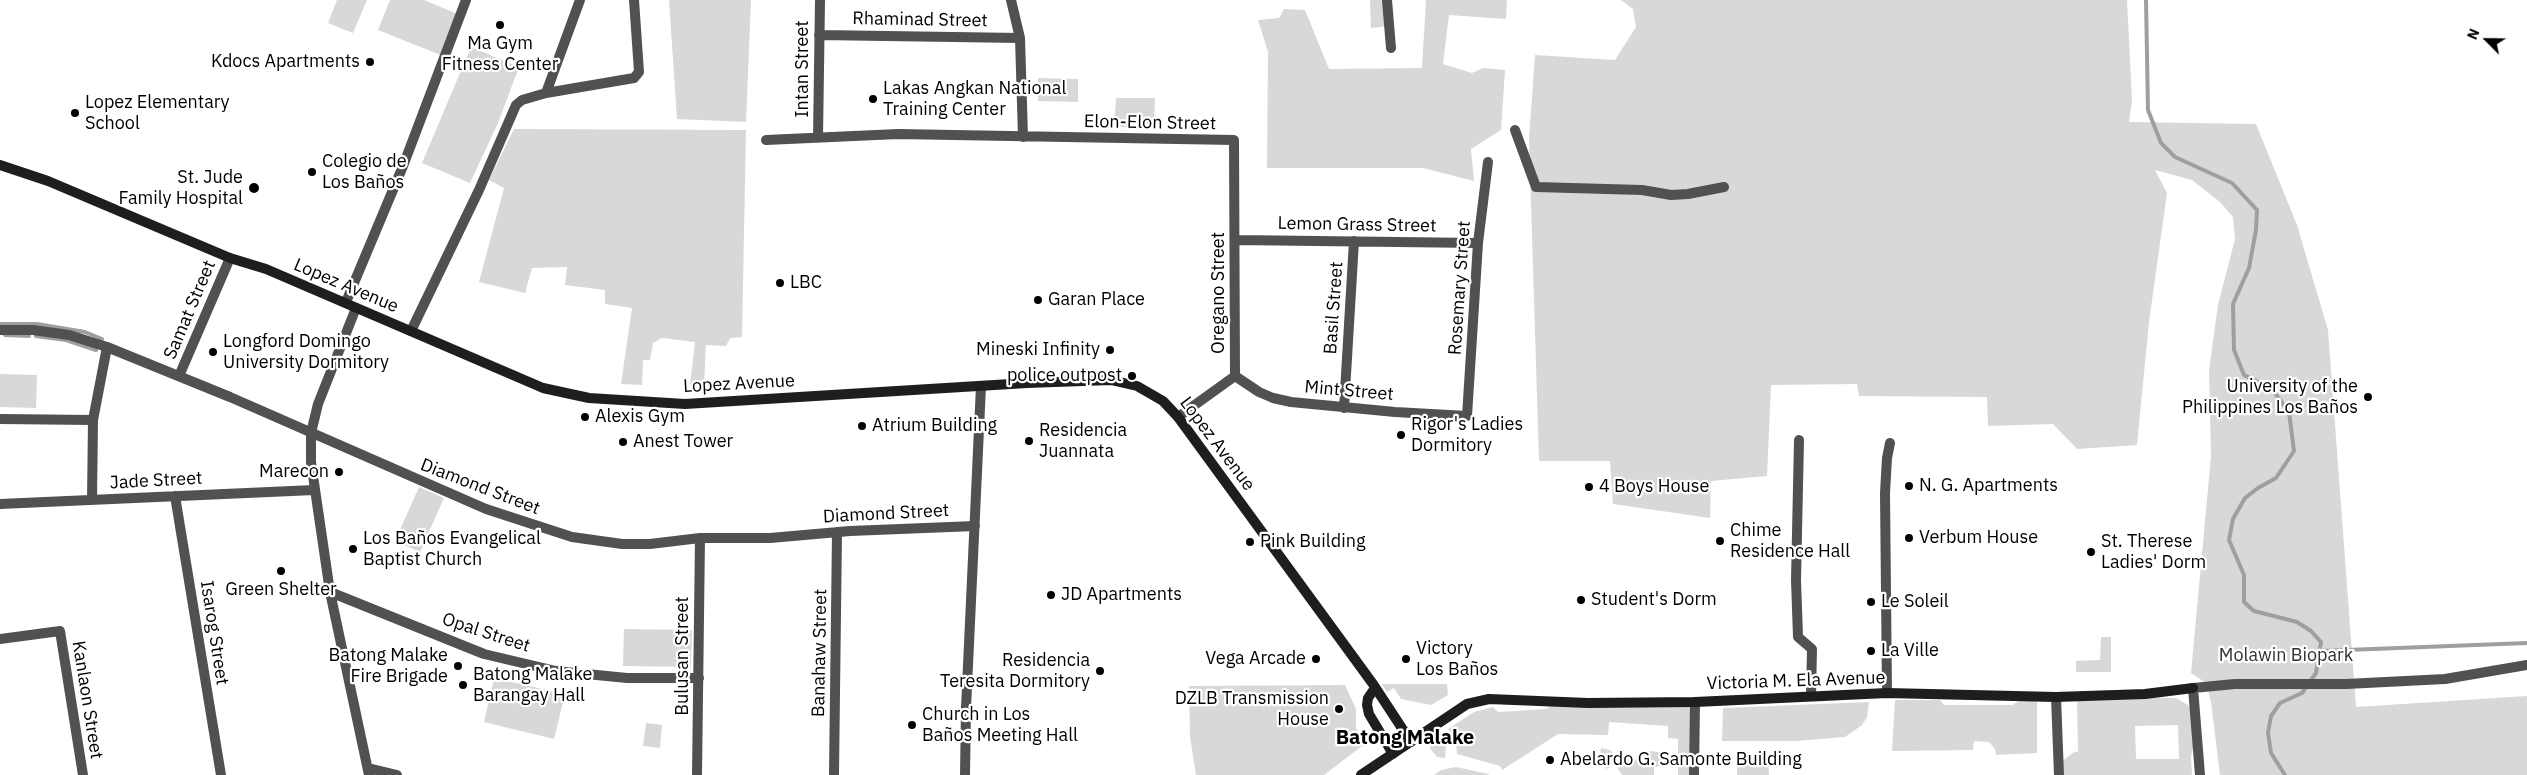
<!DOCTYPE html>
<html>
<head>
<meta charset="utf-8">
<style>
  body { margin:0 }
  #map { position:relative; width:2527px; height:775px; overflow:hidden; background:#fff; font-family:"IBM Plex Sans",sans-serif }
  canvas { display:block }
  .north { position:absolute; left:2462px; top:15px; width:50px; height:50px; -webkit-text-stroke:4px #fff; paint-order:stroke; rotate:293deg; font-size:14px; font-weight:700; line-height:20px; text-align:center; color:#000 }
  .north::after { content:''; display:block; margin:auto; width:18px; height:22px; background:#000; clip-path:polygon(50% 0,100% 100%,50% 72%,0 100%) }
</style>
</head>
<body>
<div id="map">
<canvas width="2527" height="775"></canvas>
<div class="north">N</div>
</div>
<script>
const c = document.querySelector('canvas').getContext('2d');
c.lineJoin = 'round';
function fill(path, color) {
  c.fillStyle = color;
  c.fill(path, 'evenodd');
}
function shape(rows) {
  const path = new Path2D();
  for (const r of rows) {
    path.moveTo(r[0], r[1]);
    for (let i = 2; i < r.length; i += 2) path.lineTo(r[i], r[i + 1]);
  }
  return path;
}
function stroke(path, color, width, dash) {
  c.strokeStyle = color;
  c.lineWidth = width;
  c.lineCap = dash ? 'butt' : 'round';
  c.setLineDash(dash || []);
  c.stroke(path);
}
function write(font, color, halo, rows, align = 'center') {
  c.font = font + ' "IBM Plex Sans",sans-serif';
  c.lineWidth = 4.5;
  c.setLineDash([]);
  c.textBaseline = 'middle';
  c.strokeStyle = halo;
  c.fillStyle = color;
  for (const [text, x, y, turn = 0] of rows) {
    c.save();
    c.translate(x, y);
    c.rotate((+turn || 0) * Math.PI / 180);
    c.textAlign = isNaN(turn) ? turn : align;
    if (halo) c.strokeText(text, 0, 0);
    c.fillText(text, 0, 0);
    c.restore();
  }
}
fill(shape([
  [337,0,367,0,353,33,328,23],
  [390,0,424,0,460,15,443,56,378,30],
  [669,0,751,0,746,122,677,119],
  [1370,0,1389,0,1387,26,1371,28],
  [1426,0,1507,0,1506,19,1449,15,1443,64,1472,73,1483,68,1505,70,1501,130,1471,149,1474,181,1423,168,1267,168,1268,52,1258,20,1279,18,1284,9,1305,10,1329,69,1422,68],
  [1621,0,2127,0,2132,100,2129,122,2256,124,2297,225,2328,330,2356,707,2527,696,2527,775,2220,775,2211,702,2206,683,2191,673,2211,456,2209,370,2218,305,2235,239,2233,217,2220,202,2192,180,2155,170,2167,193,2149,322,2137,445,2077,449,2053,424,1988,426,1987,397,1859,396,1857,384,1771,385,1767,476,1711,481,1710,518,1613,504,1610,461,1539,461,1529,139,1535,55,1615,60,1636,27,1633,9],
  [471,47,519,67,498,123,470,183,422,163],
  [1038,78,1078,79,1078,102,1038,101],
  [1116,98,1155,98,1154,127,1114,127],
  [514,129,746,130,742,337,730,338,726,346,706,345,704,383,690,385,695,342,662,338,653,343,650,360,643,360,642,385,621,384,632,308,605,304,605,290,565,285,567,267,532,268,525,293,479,282,504,188,489,180],
  [0,374,37,375,36,408,0,407],
  [419,487,444,498,420,552,395,541],
  [624,629,692,630,691,667,623,666],
  [2101,637,2111,637,2111,672,2076,672,2076,661,2100,660],
  [494,678,565,694,554,739,484,722],
  [1382,684,1447,684,1448,695,1431,705,1401,699,1394,688,1387,692],
  [1345,685,1356,709,1356,728,1366,743,1324,775,1196,775,1190,737,1189,686],
  [2077,697,2176,698,2188,705,2196,719,2196,735,2191,757,2192,775,2062,775,2061,762,2074,752,2078,752],
  [2178,725,2179,759,2136,759,2135,726],
  [2022,698,2037,698,2037,753,1996,755,1995,749,1989,742,1974,741,1973,750,1892,751,1895,700,1940,700,1944,705,2013,705],
  [1869,702,1867,717,1862,725,1845,737,1796,741,1722,741,1723,708],
  [1551,704,1692,705,1691,775,1678,775,1678,739,1668,738,1668,726,1609,722,1608,735,1558,734,1502,770,1500,766,1457,754,1456,741,1448,729,1474,712,1493,707,1498,712,1547,709],
  [646,723,662,725,660,748,643,746],
  [1438,734,1446,746,1445,758,1437,757,1430,748,1431,739],
  [1601,748,1610,750,1613,753,1613,759,1649,760,1649,751,1667,753,1669,759,1662,766,1654,767,1654,775,1622,775,1615,764,1606,769,1599,759],
  [1768,758,1769,775,1737,775,1737,759],
  [1456,767,1488,774,1489,775,1434,775,1441,770]
]), '#d8d8d8');
stroke(shape([
  [2146,0,2148,110,2161,143,2175,157,2232,183,2257,210,2256,230,2249,268,2233,304,2234,350,2244,375,2271,388,2289,412,2294,451,2276,478,2258,488,2245,498,2233,519,2229,540,2244,575,2244,602,2254,611,2297,622,2311,631,2321,642,2316,673,2302,693,2280,703,2271,716,2268,733,2271,753,2285,775],
  [0,324,37,324,85,332,102,339],
  [5,335,29,336],
  [36,336,66,340,96,350],
  [2321,651,2527,643]
]), '#9f9f9f', 4);
stroke(shape([
  [1011,0,1020,38,1023,137],
  [1387,0,1391,48],
  [819,35,1020,38],
  [546,93,580,0],
  [1515,130,1536,187,1642,190,1671,195,1688,194,1724,187],
  [818,138,820,0],
  [766,140,898,134,1234,140,1235,376],
  [1236,240,1478,243],
  [346,302,403,166,466,0],
  [356,308,318,404,311,433,311,462,330,592,369,775],
  [0,330,33,330,69,335,107,347,230,397,486,509,572,537,622,544,650,544,700,538,770,538,850,531,975,526],
  [411,331,479,190,516,105,522,100,546,93,634,78,639,72,634,0],
  [179,376,230,258],
  [1235,376,1259,392,1273,398,1291,402,1395,412,1467,416,1478,243,1488,162],
  [1344,408,1354,241],
  [1178,417,1235,376],
  [0,419,93,420],
  [1799,440,1796,580,1798,637,1812,649,1811,696],
  [175,496,221,775],
  [92,500,93,420,107,347],
  [0,504,314,490],
  [330,592,484,654,556,671,627,678,699,678],
  [0,639,60,631,83,775],
  [1887,693,1885,493,1887,458,1890,443],
  [2056,697,2059,775],
  [368,768,397,775],
  [697,775,700,538],
  [834,775,837,532],
  [965,775,966,708,981,386]
]), '#515151', 10);
stroke(shape([
  [1694,775,1695,702],
  [2200,775,2193,688,2235,684,2346,684,2445,679,2527,665]
]), '#515151', 10);
stroke(shape([
  [0,165,48,181,230,258,266,269,543,388,589,398,685,404,1027,383,1111,380,1137,386,1163,401,1178,417,1373,684,1411,742],
  [1375,688,1368,698,1367,705,1369,714,1393,754],
  [1361,775,1467,704,1489,699,1588,703,1695,702,1887,693,2056,697,2145,694,2193,688]
]), '#1e1e1e', 10);
for (const [x, y, r, color] of [
  [500,25,5,"#000"],
  [370,62,5,"#000"],
  [873,99,5,"#000"],
  [75,113,5,"#000"],
  [312,172,5,"#000"],
  [254,188,6,"#000"],
  [780,283,5,"#000"],
  [1038,300,5,"#000"],
  [1110,350,5,"#000"],
  [213,352,5,"#000"],
  [1132,376,5,"#000"],
  [2368,397,5,"#000"],
  [585,417,5,"#000"],
  [862,426,5,"#000"],
  [1401,435,5,"#000"],
  [1029,441,5,"#000"],
  [623,442,5,"#000"],
  [339,472,5,"#000"],
  [1909,486,5,"#000"],
  [1589,487,5,"#000"],
  [1909,538,5,"#000"],
  [1720,541,5,"#000"],
  [1250,542,5,"#000"],
  [353,549,5,"#000"],
  [2091,552,5,"#000"],
  [281,571,5,"#000"],
  [1051,595,5,"#000"],
  [1581,600,5,"#000"],
  [1871,602,5,"#000"],
  [1871,651,5,"#000"],
  [1316,659,5,"#000"],
  [1406,659,5,"#000"],
  [458,666,5,"#000"],
  [1100,671,5,"#000"],
  [463,685,5,"#000"],
  [1339,709,5,"#000"],
  [912,725,5,"#000"],
  [1550,760,5,"#000"]
]) {
  const dot = new Path2D();
  dot.arc(x, y, r, 0, 2 * Math.PI);
  c.fillStyle = color;
  c.fill(dot);
  stroke(dot, '#fff', 2);
}
write('18px', '#000', '#fff', [
  ["Rhaminad Street",920,20,1],
  ["Intan Street",803,69,-90],
  ["Elon-Elon Street",1150,123,1],
  ["Lemon Grass Street",1357,225,1],
  ["Lopez Avenue",346,286,23],
  ["Rosemary Street",1460,288,-86],
  ["Oregano Street",1219,293,-90],
  ["Basil Street",1334,308,-86],
  ["Samat Street",190,310,-67],
  ["Lopez Avenue",739,384,-3],
  ["Mint Street",1349,391,5],
  ["Lopez Avenue",1217,444,53],
  ["Jade Street",156,481,-3],
  ["Diamond Street",480,487,21],
  ["Diamond Street",886,514,-3],
  ["Isarog Street",214,633,81],
  ["Opal Street",486,633,18],
  ["Banahaw Street",820,653,-89],
  ["Bulusan Street",683,656,-90],
  ["Victoria M. Ela Avenue",1796,681,-2],
  ["Kanlaon Street",87,700,81]
]);
write('18px', '#000', '#fff', [
  ["Ma Gym",500,44,"center"],
  ["Fitness Center",500,65,"center"],
  ["Kdocs Apartments",360,62,"right"],
  ["Lakas Angkan National",883,89],
  ["Training Center",883,110],
  ["Lopez Elementary",85,103],
  ["School",85,124],
  ["Colegio de",322,162],
  ["Los Baños",322,183],
  ["St. Jude",243,178,"right"],
  ["Family Hospital",243,199,"right"],
  ["LBC",790,283],
  ["Garan Place",1048,300],
  ["Longford Domingo",223,342],
  ["University Dormitory",223,363],
  ["Mineski Infinity",1100,350,"right"],
  ["police outpost",1122,376,"right"],
  ["University of the",2358,387,"right"],
  ["Philippines Los Baños",2358,408,"right"],
  ["Alexis Gym",595,417],
  ["Rigor's Ladies",1411,425],
  ["Dormitory",1411,446],
  ["Atrium Building",872,426],
  ["Residencia",1039,431],
  ["Juannata",1039,452],
  ["Anest Tower",633,442],
  ["Marecon",329,472,"right"],
  ["N. G. Apartments",1919,486],
  ["4 Boys House",1599,487],
  ["Chime",1730,531],
  ["Residence Hall",1730,552],
  ["Verbum House",1919,538],
  ["Los Baños Evangelical",363,539],
  ["Baptist Church",363,560],
  ["Pink Building",1260,542],
  ["St. Therese",2101,542],
  ["Ladies' Dorm",2101,563],
  ["Green Shelter",281,590,"center"],
  ["JD Apartments",1061,595],
  ["Student's Dorm",1591,600],
  ["Le Soleil",1881,602],
  ["Victory",1416,649],
  ["Los Baños",1416,670],
  ["La Ville",1881,651],
  ["Batong Malake",448,656,"right"],
  ["Fire Brigade",448,677,"right"],
  ["Vega Arcade",1306,659,"right"],
  ["Residencia",1090,661,"right"],
  ["Teresita Dormitory",1090,682,"right"],
  ["Batong Malake",473,675],
  ["Barangay Hall",473,696],
  ["DZLB Transmission",1329,699,"right"],
  ["House",1329,720,"right"],
  ["Church in Los",922,715],
  ["Baños Meeting Hall",922,736],
  ["Abelardo G. Samonte Building",1560,760]
], 'left');
write('18px', '#2f2f2f', '#fff', [
  ["Molawin Biopark",2286,656]
]);
write('bold 20px', '#000', '#fff', [
  ["Batong Malake",1405,738]
]);
</script>
</body>
</html>
